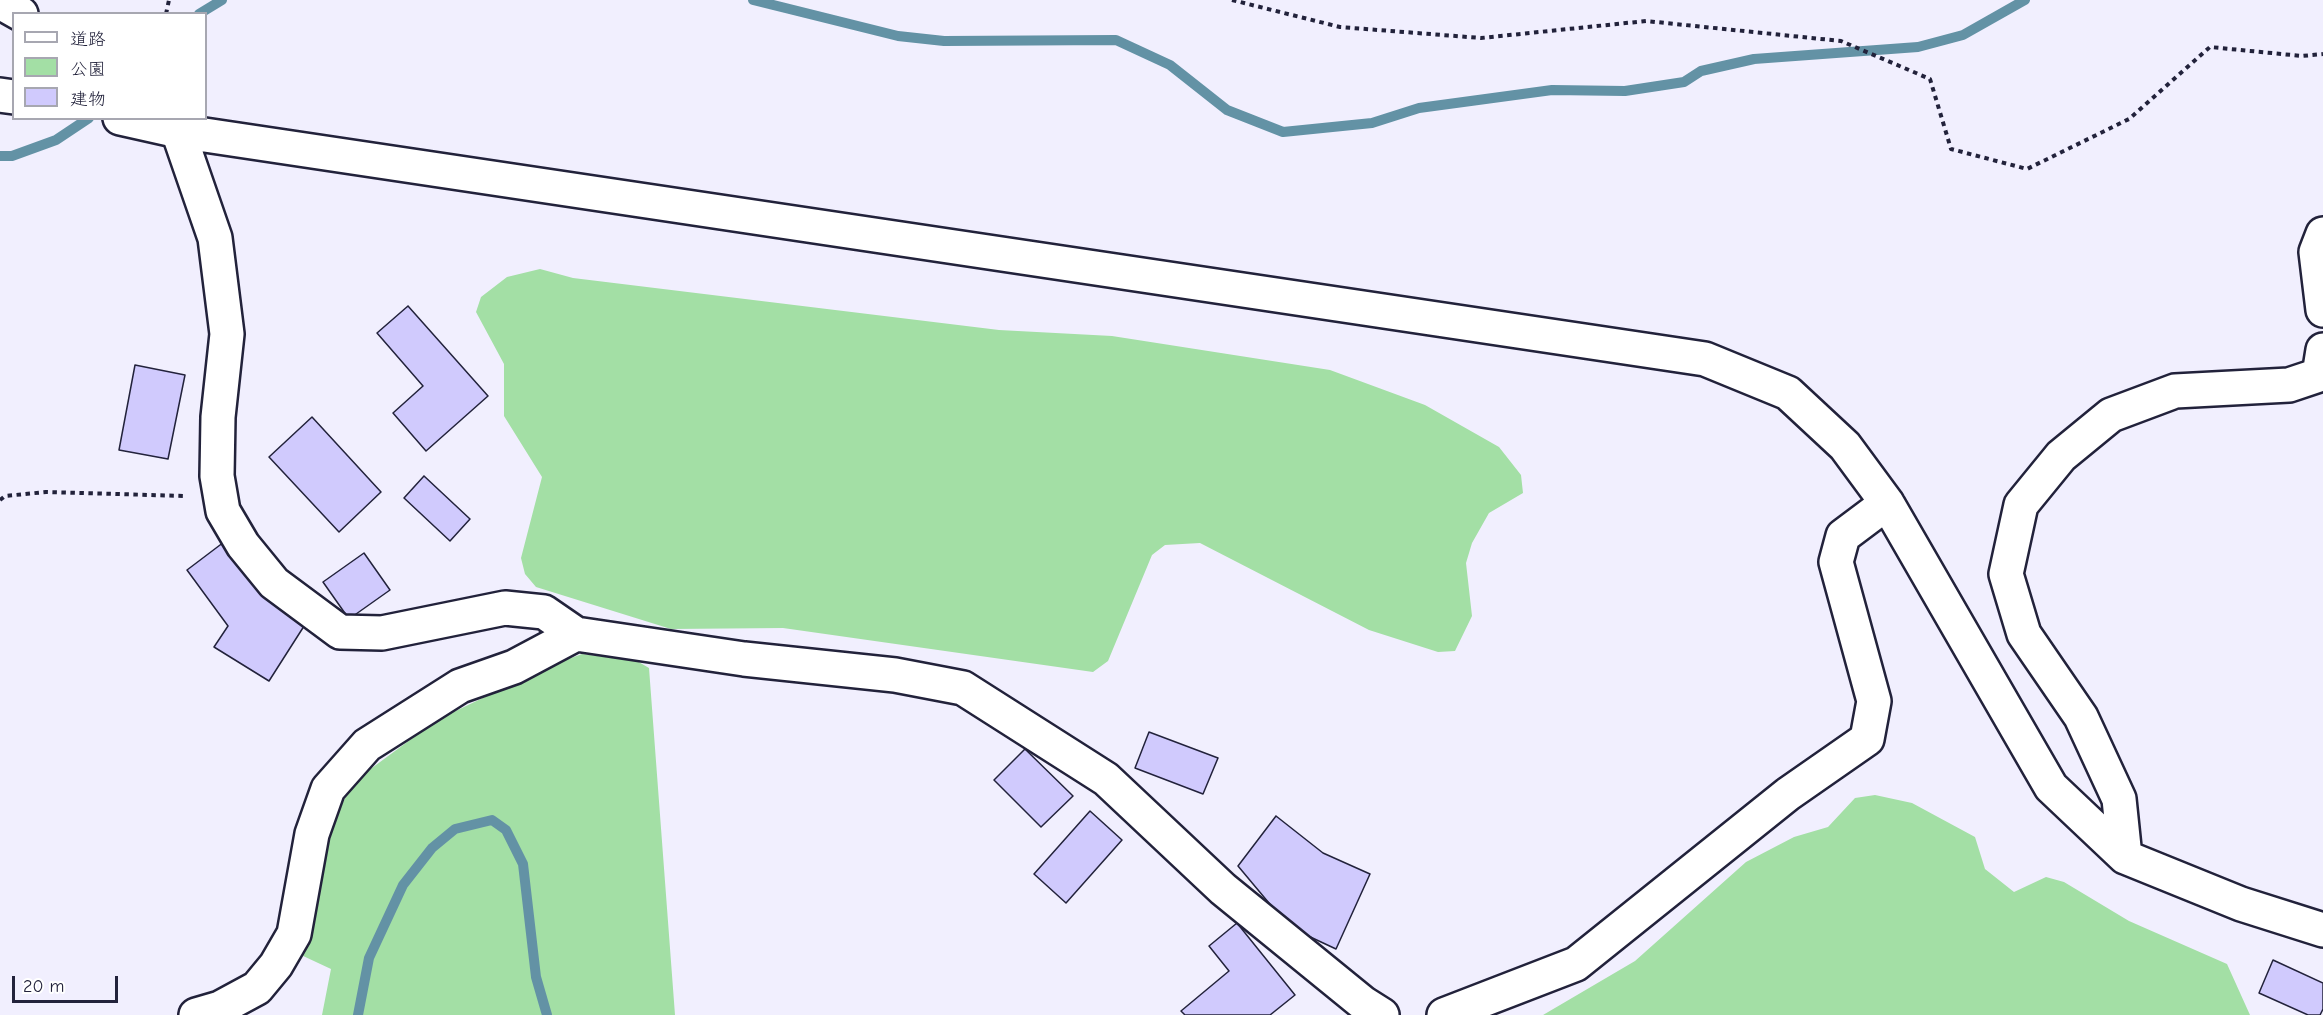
<!DOCTYPE html>
<html>
<head>
<meta charset="utf-8">
<style>
  body { margin:0 }
  #map { position:relative; width:2323px; height:1015px; overflow:hidden; background:#f1effe; font-family:"Comic Neue","Klee One",sans-serif }
  canvas { display:block }
  .legend { position:absolute; left:12px; top:12px; width:195px; height:108px; box-sizing:border-box; background:#fff; border:2px solid #a7a7b1; margin:0; padding:8px 10px; list-style:none; font-size:18px; color:#22223b }
  .legend li { display:flex; align-items:center; gap:12px; height:30px }
  .legend b { width:30px; border:2px solid #a7a7b1 }
  .scale { position:absolute; left:12px; top:976px; width:106px; height:27px; box-sizing:border-box; border:3px solid #22223b; border-top:0; padding-left:8px; font-size:18px; line-height:21px; white-space:nowrap; color:#22223b; -webkit-text-stroke:4px #fff; paint-order:stroke }
</style>
</head>
<body>
<div id="map">
<canvas width="2323" height="1015"></canvas>
<ul class="legend">
<li><b style="height:8px;background:#fff"></b>道路</li>
<li><b style="height:16px;background:#a3dfa5"></b>公園</li>
<li><b style="height:16px;background:#d0cafd"></b>建物</li>
</ul>
<div class="scale">20 m</div>
</div>
<script>
const c = document.querySelector('canvas').getContext('2d');
c.lineJoin = 'round';
function fill(path, color) {
  c.fillStyle = color;
  c.fill(path, 'evenodd');
}
function shape(rows) {
  const path = new Path2D();
  for (const r of rows) {
    path.moveTo(r[0], r[1]);
    for (let i = 2; i < r.length; i += 2) path.lineTo(r[i], r[i + 1]);
  }
  return path;
}
function stroke(path, color, width, dash) {
  c.strokeStyle = color;
  c.lineWidth = width;
  c.lineCap = dash ? 'butt' : 'round';
  c.setLineDash(dash || []);
  c.stroke(path);
}
fill(shape([
  [540,269,573,278,999,330,1112,336,1330,370,1425,405,1499,447,1521,475,1523,493,1489,513,1472,543,1466,563,1472,616,1455,651,1438,652,1369,630,1200,543,1165,545,1152,555,1108,661,1093,672,783,628,671,629,536,587,525,574,521,558,542,477,504,416,504,364,476,312,481,297,507,277],
  [582,654,637,661,649,668,675,1015,322,1015,331,969,301,955,328,826,357,779,437,720,549,666],
  [1875,795,1912,803,1975,837,1985,869,2014,892,2046,877,2064,882,2129,921,2227,964,2250,1015,1543,1015,1635,961,1746,862,1794,837,1828,827,1855,798]
]), '#a3dfa5');
stroke(shape([
  [753,0,898,36,944,41,1116,40,1170,65,1227,110,1283,132,1372,123,1419,108,1552,90,1625,91,1684,82,1701,71,1754,59,1918,47,1963,35,2025,0],
  [199,14,222,0],
  [0,156,12,156,56,140,89,118],
  [358,1015,369,958,403,885,432,848,455,829,492,820,506,830,523,864,536,977,547,1015]
]), '#6392a5', 10);
const building = shape([
  [408,306,488,396,426,451,393,413,423,386,377,333,408,306],
  [135,365,185,375,168,459,119,450,135,365],
  [312,417,381,492,339,532,269,457,312,417],
  [424,476,470,519,450,541,404,498,424,476],
  [224,542,264,596,306,623,269,681,214,647,228,626,187,570,224,542],
  [364,553,390,590,349,619,323,582,364,553],
  [1149,732,1218,758,1203,794,1135,768,1149,732],
  [1025,749,1073,796,1041,827,994,780,1025,749],
  [1090,811,1122,840,1066,903,1034,874,1090,811],
  [1276,816,1323,853,1370,874,1336,949,1289,927,1238,866,1276,816],
  [1237,923,1295,995,1270,1015,1185,1015,1181,1011,1229,971,1209,946,1237,923],
  [2273,960,2323,983,2323,1009,2320,1015,2308,1015,2259,993,2273,960]
]);
fill(building, '#d0cafd');
stroke(building, '#22223b', 1.5);
const minor = shape([
  [0,2,21,14],
  [0,95,14,97],
  [120,118,178,131,1705,359,1788,393,1845,446,1887,503,2051,787,2125,857,2241,904,2323,930],
  [178,131,215,238,227,334,218,417,217,476,223,511,243,545,274,583,340,632,382,633,505,608,544,612,576,634,744,659,895,675,963,688,1106,779,1223,889,1363,1003,1382,1015],
  [2323,234,2316,252,2323,310],
  [2125,857,2119,799,2081,717,2024,634,2006,574,2021,505,2061,456,2111,415,2175,391,2289,385,2319,375,2323,350],
  [196,1015,220,1008,257,988,276,965,294,934,312,834,328,789,367,745,460,686,514,667,576,634],
  [1444,1015,1576,964,1788,794,1867,739,1874,701,1836,562,1843,536,1887,503]
]);
stroke(minor, '#22223b', 38);
stroke(shape([
  [1232,0,1340,27,1481,38,1646,21,1841,41,1930,79,1951,149,2027,169,2129,119,2210,47,2302,56,2323,54],
  [166,14,169,0],
  [0,500,5,496,46,492,186,496]
]), '#22223b', 4, [4.5, 4.5]);
stroke(minor, '#fff', 33);
</script>
</body>
</html>
